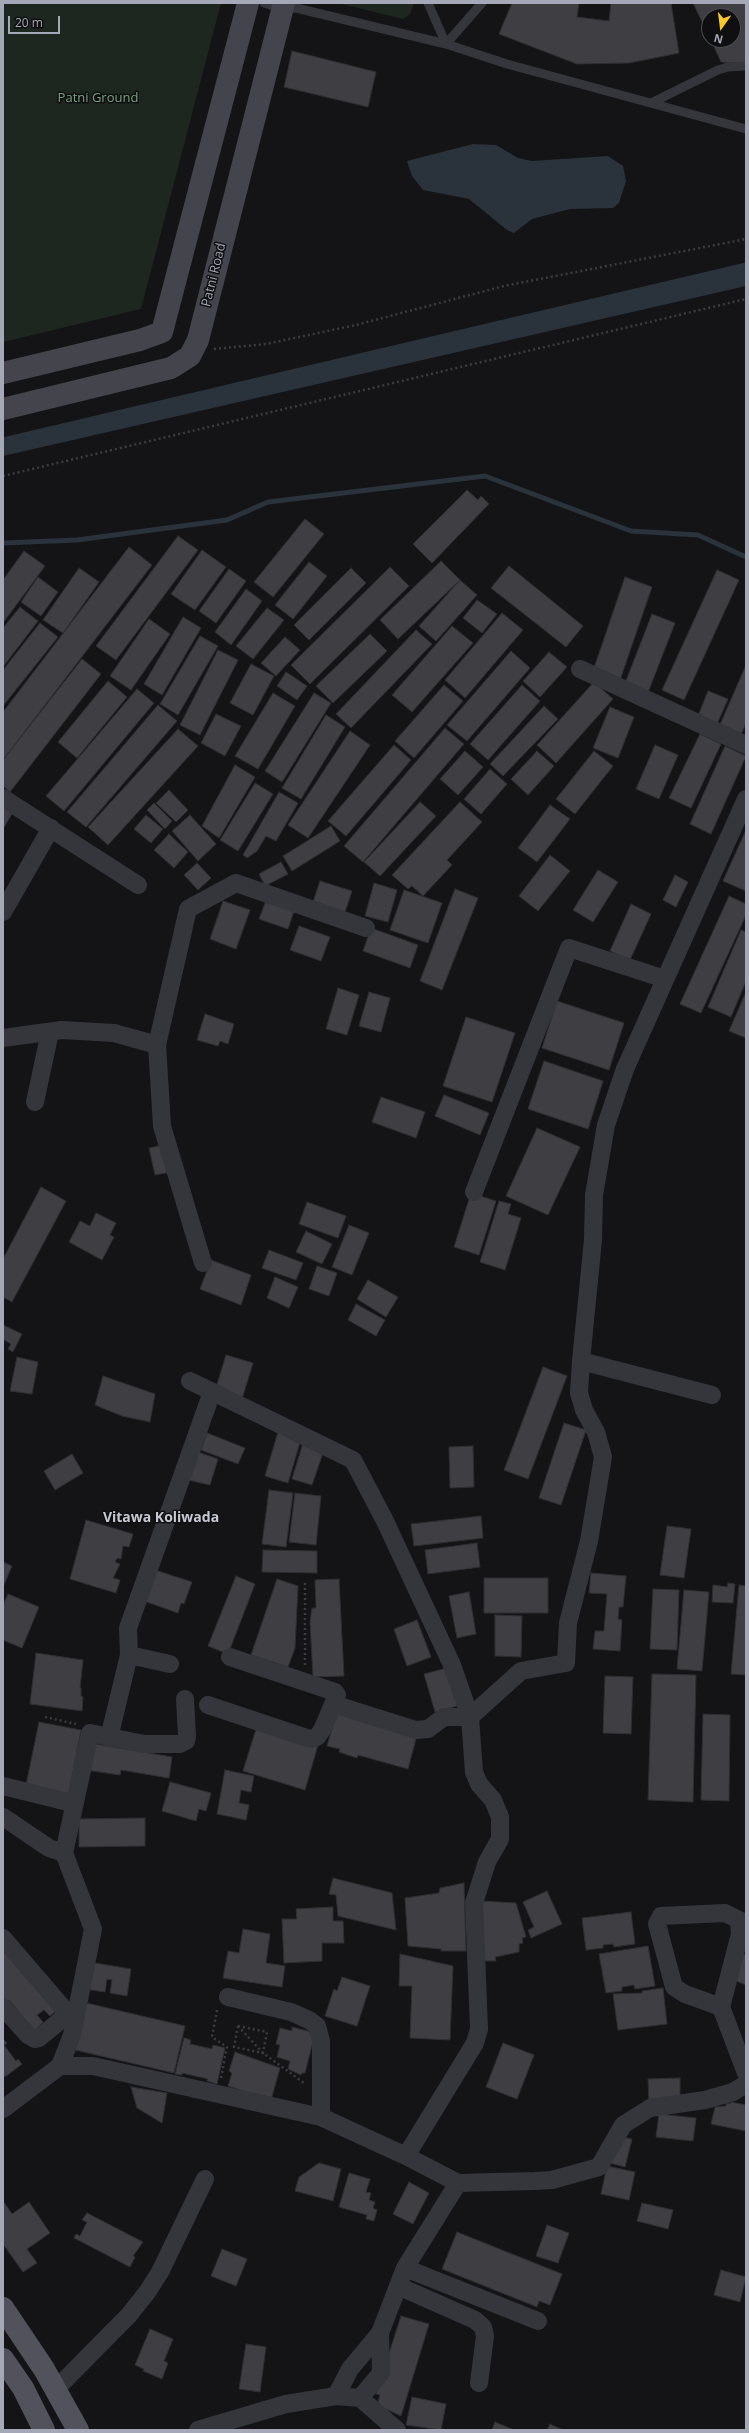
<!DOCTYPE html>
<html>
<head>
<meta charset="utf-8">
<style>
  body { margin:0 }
  #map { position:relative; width:749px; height:2433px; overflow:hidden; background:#141416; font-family:"Open Sans",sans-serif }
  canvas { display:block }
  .frame { position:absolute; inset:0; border:4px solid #a5a9b7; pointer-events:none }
  .north { position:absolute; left:701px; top:8px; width:40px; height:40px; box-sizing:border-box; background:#0f0f11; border:1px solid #4b4d53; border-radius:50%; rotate:194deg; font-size:11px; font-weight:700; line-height:16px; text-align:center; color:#a5a9b7 }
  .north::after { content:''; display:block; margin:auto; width:14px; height:18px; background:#fac728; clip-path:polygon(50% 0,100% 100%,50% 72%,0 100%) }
  .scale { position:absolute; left:8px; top:16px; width:52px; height:18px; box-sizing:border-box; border:2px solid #a5a9b7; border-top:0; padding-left:5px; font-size:12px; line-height:14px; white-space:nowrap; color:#a5a9b7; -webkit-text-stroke:3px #0f0f11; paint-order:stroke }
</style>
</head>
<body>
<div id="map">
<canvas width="749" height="2433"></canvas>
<div class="frame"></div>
<div class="north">N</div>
<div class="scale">20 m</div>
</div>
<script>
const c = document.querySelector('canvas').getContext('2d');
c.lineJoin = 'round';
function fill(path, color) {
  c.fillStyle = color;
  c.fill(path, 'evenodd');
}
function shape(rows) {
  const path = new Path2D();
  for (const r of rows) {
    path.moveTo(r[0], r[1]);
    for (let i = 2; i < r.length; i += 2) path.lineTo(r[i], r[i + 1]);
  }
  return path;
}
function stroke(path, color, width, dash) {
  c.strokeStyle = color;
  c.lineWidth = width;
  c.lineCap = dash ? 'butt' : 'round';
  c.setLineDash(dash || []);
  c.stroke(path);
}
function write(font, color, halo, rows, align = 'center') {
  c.font = font + ' "Open Sans",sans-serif';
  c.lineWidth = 3;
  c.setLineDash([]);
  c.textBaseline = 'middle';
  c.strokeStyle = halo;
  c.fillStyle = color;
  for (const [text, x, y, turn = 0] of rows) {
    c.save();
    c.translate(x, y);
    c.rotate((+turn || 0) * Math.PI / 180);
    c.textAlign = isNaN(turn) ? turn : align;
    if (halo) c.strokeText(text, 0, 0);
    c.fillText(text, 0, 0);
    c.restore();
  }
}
fill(shape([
  [3,3,221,3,141,309,3,342],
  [338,3,414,3,410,14,403,19]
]), '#1e2620');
fill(shape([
  [473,144,496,145,518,158,532,161,608,156,623,166,626,181,619,203,613,208,570,209,532,219,514,233,507,230,469,199,423,190,412,176,407,161],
  [746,265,746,286,3,456,3,442]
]), '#2a323b');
stroke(shape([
  [3,440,746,265],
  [3,543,77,540,227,520,268,502,485,476,631,531,698,535,746,557]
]), '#2a323b', 5);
const building = shape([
  [512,3,579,3,577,17,609,21,611,3,671,3,679,53,629,63,577,64,499,34,512,3],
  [693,3,746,3,746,64,721,62,711,40,733,40,733,16,709,16,709,36,693,3],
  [292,51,376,72,368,107,284,87,292,51],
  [467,490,478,500,481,496,489,504,432,563,413,544,467,490],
  [305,519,324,534,273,597,254,582,305,519],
  [178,536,198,550,116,660,96,646,178,536],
  [129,547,152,565,3,760,3,712,129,547],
  [202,550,226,567,195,610,171,594,202,550],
  [24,551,45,566,3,623,3,580,24,551],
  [441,561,460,580,398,639,380,620,441,561],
  [309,562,327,576,293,619,275,605,309,562],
  [509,566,583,626,566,647,491,588,509,566],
  [390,567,409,586,310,684,291,665,390,567],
  [79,568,99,582,63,633,43,620,79,568],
  [351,568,366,583,309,640,294,625,351,568],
  [229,569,246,581,216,623,199,611,229,569],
  [717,570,739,580,684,700,662,690,717,570],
  [38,577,58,592,41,616,21,602,38,577],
  [625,577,652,587,620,680,593,671,625,577],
  [460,580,477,595,436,641,419,626,460,580],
  [246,589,262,601,231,645,215,632,246,589],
  [477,600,497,614,482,633,463,618,477,600],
  [20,607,38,621,3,667,3,628,20,607],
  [267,608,284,620,253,659,236,646,267,608],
  [502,613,523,630,465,698,445,680,502,613],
  [652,614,675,623,647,695,624,686,652,614],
  [183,617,201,628,162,695,144,684,183,617],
  [149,619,170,634,131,690,110,676,149,619],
  [40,623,58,637,3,706,3,670,40,623],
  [452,626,473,643,412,712,392,695,452,626],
  [416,630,432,644,351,728,336,714,416,630],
  [370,634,387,651,333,703,316,686,370,634],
  [200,636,218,646,178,715,160,704,200,636],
  [285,637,300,650,276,676,261,663,285,637],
  [218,650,238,660,200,735,180,725,218,650],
  [511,651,530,668,467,741,447,725,511,651],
  [549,652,567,667,540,697,523,681,549,652],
  [82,659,101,674,10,792,3,786,3,760,82,659],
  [251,664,274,676,253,715,230,703,251,664],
  [746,665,746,723,740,737,719,727,746,665],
  [286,672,307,686,297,700,277,686,286,672],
  [108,681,127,697,77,758,58,742,108,681],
  [594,682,613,699,556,763,537,745,594,682],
  [444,685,463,701,414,758,395,741,444,685],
  [522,685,540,701,488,760,470,744,522,685],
  [137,689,154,703,64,811,46,796,137,689],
  [708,691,728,699,717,724,698,716,708,691],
  [273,693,295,706,258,769,235,756,273,693],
  [314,693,331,703,282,782,265,771,314,693],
  [158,705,177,721,86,827,67,812,158,705],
  [544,706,558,719,503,776,490,764,544,706],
  [610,707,634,717,618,758,593,748,610,707],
  [216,714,241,726,225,756,201,743,216,714],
  [326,715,345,727,301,799,282,788,326,715],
  [445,728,464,744,363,862,344,846,445,728],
  [178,729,198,746,108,845,88,827,178,729],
  [350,731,370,745,308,838,288,825,350,731],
  [700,734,721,744,691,808,669,798,700,734],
  [394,745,411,760,346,836,328,821,394,745],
  [655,745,678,755,659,799,636,789,655,745],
  [725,746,746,756,711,834,690,824,725,746],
  [465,751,483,767,458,795,440,779,465,751],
  [537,751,554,766,528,795,511,779,537,751],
  [594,751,613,766,575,814,556,799,594,751],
  [235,765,255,777,219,838,202,826,235,765],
  [490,769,507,784,481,814,464,799,490,769],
  [255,783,273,794,238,851,220,840,255,783],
  [169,790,188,810,176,822,156,803,169,790],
  [279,792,298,803,276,841,266,836,257,851,247,858,243,855,279,792],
  [420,802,436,816,380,876,364,862,420,802],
  [460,802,482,822,447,860,452,865,423,896,412,886,408,889,392,875,460,802],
  [154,803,172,821,165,829,147,810,154,803],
  [550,805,570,819,537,862,518,848,550,805],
  [3,806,13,812,3,829,3,806],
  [146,815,163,829,151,843,134,829,146,815],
  [190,815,216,844,198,861,172,831,190,815],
  [331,826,340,841,292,871,283,856,331,826],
  [746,830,746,891,723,881,746,830],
  [169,834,188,852,174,868,154,850,169,834],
  [550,855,570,871,538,911,519,896,550,855],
  [281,862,288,874,265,886,259,874,281,862],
  [197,863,211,878,198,890,184,875,197,863],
  [598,870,618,882,593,922,573,910,598,870],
  [675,875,688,882,676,907,663,900,675,875],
  [320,881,352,891,344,915,312,905,320,881],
  [374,883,397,890,388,922,365,916,374,883],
  [455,889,478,898,442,990,420,981,455,889],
  [404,890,442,903,428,943,390,930,404,890],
  [729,896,746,904,746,915,701,1013,680,1004,729,896],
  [267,898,295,908,288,929,259,919,267,898],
  [223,901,250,910,236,949,210,939,223,901],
  [631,904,651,914,630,960,610,951,631,904],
  [299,926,330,937,321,961,290,950,299,926],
  [371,928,418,945,410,968,363,951,371,928],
  [741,930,746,932,746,981,731,1017,708,1007,741,930],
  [338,988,359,995,347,1035,326,1029,338,988],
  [369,992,390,998,381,1032,359,1026,369,992],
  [746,992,746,1038,729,1031,746,992],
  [557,1001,624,1023,609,1070,542,1048,557,1001],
  [205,1014,234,1024,228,1044,220,1041,218,1046,197,1040,205,1014],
  [466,1017,515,1033,492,1102,443,1086,466,1017],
  [544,1061,603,1081,588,1129,528,1109,544,1061],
  [444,1095,489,1113,480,1135,435,1116,444,1095],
  [381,1097,425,1112,416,1138,372,1122,381,1097],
  [537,1128,580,1147,548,1215,506,1196,537,1128],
  [164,1145,171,1172,155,1175,149,1148,164,1145],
  [41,1187,66,1201,12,1302,3,1297,3,1259,41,1187],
  [471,1193,496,1201,479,1255,454,1247,471,1193],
  [499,1201,511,1204,508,1214,521,1218,505,1270,480,1262,499,1201],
  [307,1202,346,1216,338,1238,299,1224,307,1202],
  [96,1213,116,1223,110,1235,114,1237,102,1260,69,1242,80,1221,90,1226,96,1213],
  [349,1225,369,1233,352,1275,332,1267,349,1225],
  [306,1231,332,1244,322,1264,296,1252,306,1231],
  [269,1250,303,1263,296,1280,262,1268,269,1250],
  [211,1260,251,1275,241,1305,200,1289,211,1260],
  [317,1266,337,1273,329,1296,309,1289,317,1266],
  [275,1277,298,1287,289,1308,267,1298,275,1277],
  [368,1280,398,1297,386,1317,357,1299,368,1280],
  [356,1304,385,1320,376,1336,348,1320,356,1304],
  [3,1325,22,1334,13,1352,8,1349,11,1344,4,1340,3,1343,3,1325],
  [226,1355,253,1363,242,1399,215,1391,226,1355],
  [17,1357,38,1362,32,1394,10,1391,17,1357],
  [543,1367,567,1376,528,1479,504,1470,543,1367],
  [103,1376,155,1394,150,1422,122,1416,95,1405,103,1376],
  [564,1423,586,1430,561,1505,539,1498,564,1423],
  [278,1432,301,1439,288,1483,265,1476,278,1432],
  [207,1433,245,1448,238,1464,201,1450,207,1433],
  [303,1443,324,1450,312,1485,292,1479,303,1443],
  [473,1446,474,1487,450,1488,449,1447,473,1446],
  [198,1452,218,1459,210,1485,188,1480,198,1452],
  [72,1454,83,1473,55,1490,44,1471,72,1454],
  [269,1490,293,1493,286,1547,262,1544,269,1490],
  [295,1493,321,1496,316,1545,289,1542,295,1493],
  [481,1516,483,1538,414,1546,411,1524,481,1516],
  [86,1520,133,1534,129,1547,123,1546,121,1559,117,1558,115,1562,120,1564,113,1578,120,1580,116,1593,70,1579,86,1520],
  [667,1526,691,1529,684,1578,660,1575,667,1526],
  [477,1543,480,1567,428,1574,425,1550,477,1543],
  [263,1550,317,1551,317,1573,262,1572,263,1550],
  [3,1562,12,1566,3,1587,3,1562],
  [155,1570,192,1582,184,1604,181,1603,178,1613,144,1601,155,1570],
  [591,1573,626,1576,623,1607,619,1607,618,1619,622,1620,620,1651,593,1649,595,1631,604,1631,607,1594,589,1593,591,1573],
  [236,1576,255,1584,228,1654,208,1646,236,1576],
  [484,1578,548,1578,548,1613,484,1613,484,1578],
  [277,1579,298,1586,295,1648,288,1667,251,1655,277,1579],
  [339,1579,344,1676,313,1677,310,1621,312,1608,316,1608,315,1580,339,1579],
  [728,1583,735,1584,733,1603,712,1602,713,1585,727,1587,728,1583],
  [739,1585,746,1586,746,1675,731,1674,739,1585],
  [653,1589,679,1590,677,1650,650,1649,653,1589],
  [684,1590,709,1592,702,1671,677,1669,684,1590],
  [469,1592,476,1634,457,1638,449,1596,469,1592],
  [8,1594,39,1607,22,1648,3,1640,3,1605,8,1594],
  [495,1615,522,1616,521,1657,495,1656,495,1615],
  [417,1620,431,1657,407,1666,394,1629,417,1620],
  [36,1653,83,1660,80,1688,81,1688,81,1696,83,1697,82,1711,30,1704,36,1653],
  [451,1667,461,1705,435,1712,424,1674,451,1667],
  [652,1674,696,1675,693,1802,648,1800,652,1674],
  [605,1676,633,1677,631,1734,603,1733,605,1676],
  [337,1712,417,1735,408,1769,358,1755,357,1758,339,1752,340,1749,327,1746,337,1712],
  [703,1714,730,1715,729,1801,701,1800,703,1714],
  [39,1722,81,1730,68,1798,25,1790,39,1722],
  [257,1726,318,1745,305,1790,243,1771,257,1726],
  [90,1743,172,1757,169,1778,121,1770,120,1775,86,1770,90,1743],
  [225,1770,254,1776,251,1792,241,1790,239,1803,249,1805,246,1820,217,1814,225,1770],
  [170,1782,211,1793,206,1811,199,1809,196,1821,162,1811,170,1782],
  [145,1818,145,1846,79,1847,79,1819,145,1818],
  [333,1878,392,1893,396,1930,338,1916,336,1895,329,1894,333,1878],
  [464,1883,466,1951,441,1951,441,1949,408,1946,405,1898,439,1893,440,1888,464,1883],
  [547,1891,562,1924,531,1938,528,1930,534,1927,523,1902,547,1891],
  [481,1901,516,1903,526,1937,522,1938,523,1943,519,1944,519,1952,495,1957,496,1961,481,1961,481,1901],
  [333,1907,333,1921,343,1921,344,1943,322,1943,322,1961,284,1963,282,1919,297,1919,296,1909,333,1907],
  [631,1912,635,1944,614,1947,613,1944,603,1945,603,1948,586,1950,582,1918,631,1912],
  [243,1929,270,1934,266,1963,285,1966,282,1987,223,1978,228,1951,239,1953,243,1929],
  [3,1946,58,2009,50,2016,44,2010,37,2015,43,2022,34,2031,14,2011,17,2009,9,2000,7,2002,3,1997,3,1946],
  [648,1946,655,1986,635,1989,634,1985,622,1987,622,1991,606,1993,599,1954,648,1946],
  [739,1952,746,1955,746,1985,729,1978,739,1952],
  [400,1954,453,1966,450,2040,410,2038,412,1986,399,1986,400,1954],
  [89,1962,131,1969,127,1996,110,1993,112,1980,107,1979,105,1992,85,1989,89,1962],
  [342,1977,370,1986,357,2026,325,2016,334,1989,337,1991,342,1977],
  [663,1988,667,2024,618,2030,613,1994,642,1993,642,1991,663,1988],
  [82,2002,185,2026,174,2073,71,2049,82,2002],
  [292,2027,315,2033,305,2073,302,2073,301,2075,288,2069,290,2061,277,2057,280,2045,276,2044,280,2028,292,2031,292,2027],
  [184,2038,191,2040,190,2044,212,2049,213,2045,225,2048,217,2084,207,2081,208,2079,182,2073,182,2075,175,2074,184,2038],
  [3,2039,7,2043,4,2045,16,2061,18,2059,22,2064,5,2077,3,2074,3,2039],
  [503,2043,534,2055,517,2099,486,2087,503,2043],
  [235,2052,280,2068,271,2100,228,2086,232,2073,229,2071,235,2052],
  [680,2078,680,2104,649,2104,648,2079,680,2078],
  [131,2087,167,2093,162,2123,137,2108,131,2087],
  [731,2102,746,2105,746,2131,711,2124,715,2107,726,2106,726,2103,730,2104,731,2102],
  [659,2114,696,2118,693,2141,656,2137,659,2114],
  [617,2136,632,2139,625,2167,610,2163,617,2136],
  [319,2163,341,2169,333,2201,295,2191,299,2177,319,2163],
  [607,2166,635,2172,629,2200,601,2194,607,2166],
  [349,2173,370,2179,366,2192,371,2193,369,2200,375,2202,373,2208,377,2210,374,2221,366,2219,367,2215,339,2207,349,2173],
  [409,2182,429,2193,413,2224,393,2214,409,2182],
  [3,2201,12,2214,29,2202,50,2233,27,2249,37,2263,23,2272,3,2244,3,2201],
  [642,2203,673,2210,668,2229,637,2221,642,2203],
  [87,2213,143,2242,133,2256,135,2257,130,2267,74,2238,76,2234,80,2236,87,2222,82,2220,87,2213],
  [547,2225,569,2233,558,2263,536,2256,547,2225],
  [457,2232,562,2274,550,2305,539,2301,537,2307,442,2269,457,2232],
  [222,2249,247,2259,236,2286,211,2276,222,2249],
  [721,2270,746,2277,740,2302,714,2295,721,2270],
  [401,2316,429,2324,401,2416,377,2405,380,2395,376,2394,401,2316],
  [150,2329,173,2339,164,2361,168,2363,162,2379,143,2371,144,2369,135,2365,150,2329],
  [246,2344,266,2347,260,2392,239,2389,246,2344],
  [412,2397,446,2404,441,2430,406,2425,412,2397],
  [495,2422,514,2430,492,2430,495,2422],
  [550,2424,563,2430,547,2430,550,2424]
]);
fill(building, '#3e3e43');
stroke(building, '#2f2e32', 1);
stroke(shape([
  [214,349,266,344,356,325,504,286,746,239],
  [3,476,746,299],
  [305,1583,305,1665],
  [45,1717,76,1724],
  [217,2010,212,2037,227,2047,221,2078],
  [238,2026,263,2053,304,2083],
  [238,2026,267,2032,263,2053,234,2047,238,2026]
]), '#3b3c42', 2.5, [2, 3]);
stroke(shape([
  [264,3,283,9,296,8,446,44,507,64,746,129],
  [428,3,446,44,482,3],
  [651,103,718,70,728,67,746,66]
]), '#35363b', 9);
stroke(shape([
  [580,669,746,745],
  [3,798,138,885],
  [3,912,51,828],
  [3,1038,62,1030,114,1033,157,1045],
  [35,1102,50,1032],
  [474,1192,569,948,665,979],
  [203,1263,162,1126,157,1045,188,909,236,883,366,928],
  [190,1381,353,1460,385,1521,452,1665,470,1717,521,1671,566,1663,568,1623,589,1541,603,1457,596,1432,584,1410,579,1393,581,1361],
  [712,1395,581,1361,593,1240,594,1195,606,1125,625,1069,746,799],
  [170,1664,129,1655,128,1628,212,1392],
  [333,1704,416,1730,428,1729,444,1717,470,1717,474,1772,479,1784,493,1800,500,1817,500,1839,487,1862,474,1903,479,2029,475,2043,406,2156],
  [208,1705,310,1739,317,1737,322,1730,337,1695,335,1692,230,1657],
  [109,1738,129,1655],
  [3,1786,64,1801],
  [3,1817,49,1848,64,1853],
  [3,1938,64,2009,64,2014,62,2019,39,2038,35,2039,28,2035,3,2007],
  [228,1997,291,2012,309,2020,317,2026,321,2041,321,2117],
  [721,2007,685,1994,674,1987,657,1924,661,1916,725,1913,739,1920,740,1934,721,2007,746,2073],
  [60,2066,72,2035,93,1929,64,1853,90,1733,144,1744,180,1744,186,1741,187,1737,185,1699],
  [3,2109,60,2066,93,2066,321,2117,406,2156,458,2183,535,2181,552,2180,599,2167,623,2125,650,2108,705,2100,733,2092,746,2084],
  [405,2268,538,2321],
  [398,2286,475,2320,483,2327,485,2336,479,2383],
  [55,2390,129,2315,148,2291,160,2272,205,2179],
  [336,2396,360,2398,397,2430],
  [360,2398,381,2373,380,2333],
  [198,2430,286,2404,336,2396,350,2369,380,2333,405,2268,458,2183]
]), '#35363b', 18);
stroke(shape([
  [3,373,140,340,162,332,248,3],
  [3,409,171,368,190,356,198,340,284,3]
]), '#43444c', 22);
stroke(shape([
  [3,2308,44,2369,78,2430],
  [3,2359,23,2388,44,2430]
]), '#51525b', 22);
write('13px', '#7ba382', '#0f0f11', [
  ["Patni Ground",98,98]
]);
write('13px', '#a5a9b7', '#0f0f11', [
  ["Patni Road",214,275,-76]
]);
write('bold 14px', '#c7c9d3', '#0f0f11', [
  ["Vitawa Koliwada",161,1518]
]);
</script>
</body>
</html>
